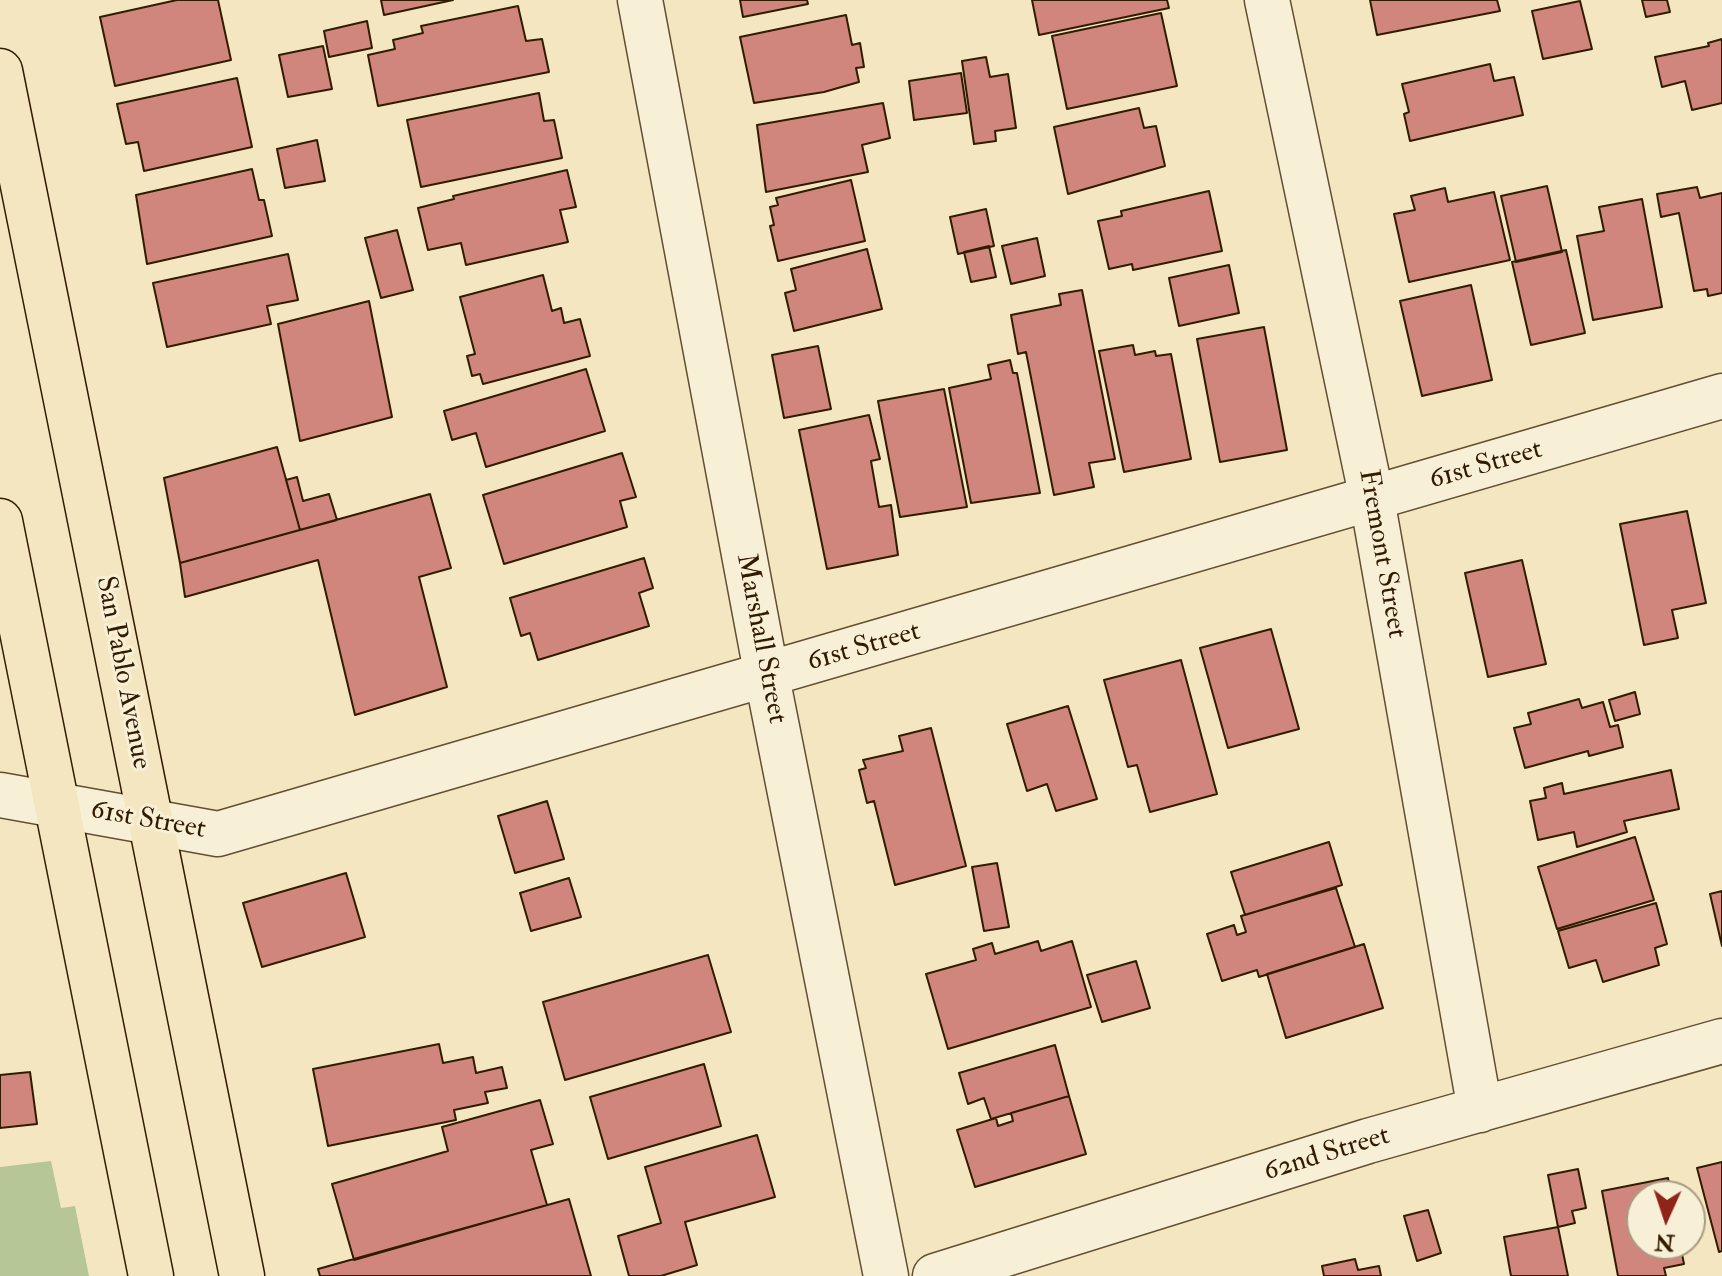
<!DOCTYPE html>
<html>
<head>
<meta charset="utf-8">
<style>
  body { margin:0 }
  #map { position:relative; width:1722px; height:1276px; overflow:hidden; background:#f5e6c2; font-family:"IM FELL Double Pica",serif }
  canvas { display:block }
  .north { position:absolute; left:1626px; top:1180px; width:80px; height:80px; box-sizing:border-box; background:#f8efd7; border:2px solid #a89b81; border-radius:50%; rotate:183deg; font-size:22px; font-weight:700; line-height:32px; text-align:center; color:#311c00 }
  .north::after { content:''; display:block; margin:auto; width:28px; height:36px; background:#8f2418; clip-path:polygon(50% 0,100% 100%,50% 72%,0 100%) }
</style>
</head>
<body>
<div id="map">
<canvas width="1722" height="1276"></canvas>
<div class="north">N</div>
</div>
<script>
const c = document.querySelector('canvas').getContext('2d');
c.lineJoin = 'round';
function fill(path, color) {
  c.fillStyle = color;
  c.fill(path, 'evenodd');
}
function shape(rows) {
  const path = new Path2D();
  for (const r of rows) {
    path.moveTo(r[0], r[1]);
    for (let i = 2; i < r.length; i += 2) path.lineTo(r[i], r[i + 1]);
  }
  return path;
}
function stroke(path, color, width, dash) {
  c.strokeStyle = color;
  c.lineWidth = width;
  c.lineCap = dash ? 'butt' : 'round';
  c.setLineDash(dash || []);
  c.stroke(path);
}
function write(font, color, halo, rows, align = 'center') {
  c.font = font + ' "IM FELL Double Pica",serif';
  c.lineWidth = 6;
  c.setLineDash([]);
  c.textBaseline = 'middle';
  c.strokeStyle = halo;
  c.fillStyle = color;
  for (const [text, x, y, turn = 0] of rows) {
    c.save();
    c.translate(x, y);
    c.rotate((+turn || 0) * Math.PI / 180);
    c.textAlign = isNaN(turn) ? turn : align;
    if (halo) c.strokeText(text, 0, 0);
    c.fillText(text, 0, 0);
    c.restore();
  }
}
fill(shape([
  [51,1161,61,1208,75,1206,89,1276,0,1276,0,1167]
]), '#b7c697');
const building = shape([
  [177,0,218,0,231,60,115,86,100,17,177,0],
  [381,0,453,0,384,15,381,0],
  [740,0,807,0,808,4,743,17,740,0],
  [1032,0,1167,0,1169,8,1039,35,1032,0],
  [1370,0,1497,0,1500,11,1377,35,1370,0],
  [1642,0,1667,0,1670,12,1646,17,1642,0],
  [1580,1,1592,49,1543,59,1532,11,1580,1],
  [518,6,526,41,542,39,549,72,378,106,368,55,395,49,393,40,423,33,421,26,518,6],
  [1161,13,1177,86,1067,109,1052,36,1161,13],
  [846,15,852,45,860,43,864,67,856,68,859,82,824,92,754,103,740,37,846,15],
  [367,21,372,48,329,57,324,31,367,21],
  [1722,39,1722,103,1692,110,1685,81,1662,87,1655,57,1709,46,1708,43,1722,39],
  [323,46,332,89,288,97,279,55,323,46],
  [986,57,990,77,1008,74,1016,128,995,131,996,141,974,144,962,61,986,57],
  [1490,64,1494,81,1514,77,1523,115,1410,141,1404,114,1409,112,1402,84,1490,64],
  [961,73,967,113,914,120,909,81,961,73],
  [237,78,252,147,144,171,138,142,126,144,117,104,237,78],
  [539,93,544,121,554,120,562,158,421,187,407,120,539,93],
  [883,103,890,138,862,145,868,172,766,192,757,125,883,103],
  [1139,108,1144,128,1156,126,1165,166,1068,194,1054,127,1139,108],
  [317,140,325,181,285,188,277,149,317,140],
  [252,169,259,200,264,200,272,236,147,264,136,195,252,169],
  [567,170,576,207,560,210,568,242,466,265,461,243,428,250,418,208,454,199,453,196,567,170],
  [851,180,865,241,778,261,770,226,774,225,770,207,778,205,776,198,851,180],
  [1547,186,1562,252,1516,262,1501,196,1547,186],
  [1697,187,1700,198,1722,193,1722,293,1708,296,1707,289,1694,291,1679,213,1661,217,1657,194,1697,187],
  [1445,188,1448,202,1494,192,1510,260,1409,282,1394,214,1415,210,1411,196,1445,188],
  [1209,191,1222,251,1133,270,1132,264,1109,269,1098,221,1122,216,1121,211,1209,191],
  [1642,199,1662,307,1593,320,1577,236,1604,231,1599,207,1642,199],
  [986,209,994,246,958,254,950,217,986,209],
  [397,230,413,290,381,298,365,238,397,230],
  [1037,238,1045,276,1011,284,1002,246,1037,238],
  [989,246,996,277,971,282,964,252,989,246],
  [867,249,882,309,794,331,785,293,796,290,791,269,867,249],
  [1566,250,1585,333,1531,345,1512,262,1566,250],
  [288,254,298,300,267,306,271,324,167,347,153,283,288,254],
  [1229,265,1239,313,1179,326,1169,278,1229,265],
  [543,275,552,311,561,308,564,323,580,319,590,356,483,384,480,374,472,376,467,356,475,354,460,297,543,275],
  [1471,285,1492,380,1422,396,1400,301,1471,285],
  [1082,290,1115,459,1089,463,1094,487,1054,495,1026,352,1018,354,1011,315,1061,305,1059,294,1082,290],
  [369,301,392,417,300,441,278,324,369,301],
  [1264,327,1287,450,1220,462,1197,339,1264,327],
  [1133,345,1135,355,1155,351,1156,356,1171,354,1191,459,1124,472,1099,351,1133,345],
  [818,346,831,409,784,418,772,355,818,346],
  [1010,360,1013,373,1017,373,1040,493,971,503,949,388,991,379,988,365,1010,360],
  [586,369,605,431,486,467,476,433,452,440,444,411,586,369],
  [944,389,967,507,900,517,878,401,944,389],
  [869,415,880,459,871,461,879,507,891,505,898,555,827,569,799,430,869,415],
  [277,447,300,530,180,563,164,478,277,447],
  [622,453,636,497,620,501,627,527,504,564,483,495,622,453],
  [297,477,303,501,329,494,337,520,300,530,286,480,297,477],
  [430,494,451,568,419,577,447,687,355,715,318,560,185,597,180,563,430,494],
  [1687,511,1706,603,1672,610,1678,638,1644,645,1620,524,1687,511],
  [644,558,653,588,639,593,649,626,538,660,530,633,521,636,510,598,644,558],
  [1522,560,1546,664,1488,677,1465,573,1522,560],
  [1271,629,1299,729,1228,748,1200,648,1271,629],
  [1181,660,1217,794,1150,812,1137,765,1128,767,1104,680,1181,660],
  [1635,692,1640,714,1615,721,1609,700,1635,692],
  [1579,699,1582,708,1603,702,1610,727,1618,725,1623,747,1589,756,1588,751,1525,768,1514,728,1531,724,1528,713,1579,699],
  [1068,706,1097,799,1056,811,1047,784,1027,791,1007,724,1068,706],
  [931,728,966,866,895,885,874,801,867,803,859,770,866,768,863,760,903,751,899,736,931,728],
  [1671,770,1679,809,1624,821,1627,832,1577,847,1574,832,1538,840,1530,801,1546,798,1544,788,1562,783,1564,794,1671,770],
  [547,801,564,859,515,873,498,816,547,801],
  [1635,837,1654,900,1557,929,1538,867,1635,837],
  [1329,842,1342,885,1245,915,1231,872,1329,842],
  [997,863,1009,927,984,931,972,867,997,863],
  [346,873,365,937,262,967,243,903,346,873],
  [569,878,581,917,531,931,520,893,569,878],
  [1336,888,1355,947,1259,977,1257,970,1222,981,1207,934,1234,925,1237,935,1246,932,1241,916,1336,888],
  [1722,891,1722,946,1710,894,1722,891],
  [1656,903,1667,944,1655,948,1659,965,1603,982,1596,960,1569,968,1558,931,1656,903],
  [1038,941,1041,951,1072,941,1091,1007,948,1049,926,974,976,960,973,949,992,943,995,954,1038,941],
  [1364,944,1383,1008,1286,1038,1267,974,1364,944],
  [708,955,731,1032,565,1080,543,1002,708,955],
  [1136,961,1150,1008,1102,1022,1087,975,1136,961],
  [439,1044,443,1063,473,1057,476,1073,502,1067,507,1088,485,1092,488,1103,454,1110,456,1120,328,1146,313,1069,439,1044],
  [1055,1045,1069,1096,991,1119,984,1098,968,1104,959,1073,1055,1045],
  [704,1064,721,1126,608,1159,590,1097,704,1064],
  [30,1072,37,1124,0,1128,0,1075,30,1072],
  [1069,1096,1086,1154,975,1187,957,1130,996,1118,998,1126,1013,1121,1011,1113,1069,1096],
  [540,1100,553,1144,531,1150,547,1205,354,1260,332,1184,448,1151,442,1127,540,1100],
  [757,1135,775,1197,685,1222,697,1265,661,1276,629,1276,618,1236,661,1223,645,1167,757,1135],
  [1722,1162,1722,1251,1719,1252,1697,1168,1722,1162],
  [1578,1169,1586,1208,1572,1211,1575,1223,1558,1227,1548,1175,1578,1169],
  [1668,1178,1671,1196,1642,1196,1642,1244,1680,1244,1684,1264,1664,1268,1666,1276,1618,1276,1602,1191,1668,1178],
  [569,1199,591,1276,320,1276,318,1269,569,1199],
  [1428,1210,1441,1253,1417,1261,1404,1216,1428,1210],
  [1558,1227,1568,1276,1511,1276,1504,1237,1558,1227],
  [1355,1259,1358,1270,1379,1266,1381,1276,1324,1276,1322,1266,1355,1259]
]);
fill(building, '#d0867d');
stroke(building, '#311c00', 2);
const minor = shape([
  [640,0,767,677,886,1276],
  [1267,0,1372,499,1480,1110],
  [0,795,218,834,1722,396],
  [935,1276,1368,1141,1722,1041]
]);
const primary = shape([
  [0,71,242,1276],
  [0,521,151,1276]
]);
stroke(minor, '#624e30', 47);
stroke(primary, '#311c00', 47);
stroke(minor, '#f8efd7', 44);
stroke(primary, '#f5e6c2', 44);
write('28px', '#311c00', '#f8efd7', [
  ["61st Street",1486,466,-16],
  ["Fremont Street",1381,554,80],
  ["Marshall Street",760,639,79],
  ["61st Street",864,648,-16],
  ["San Pablo Avenue",122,673,79],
  ["61st Street",148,821,10],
  ["62nd Street",1327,1155,-17]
]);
</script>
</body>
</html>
